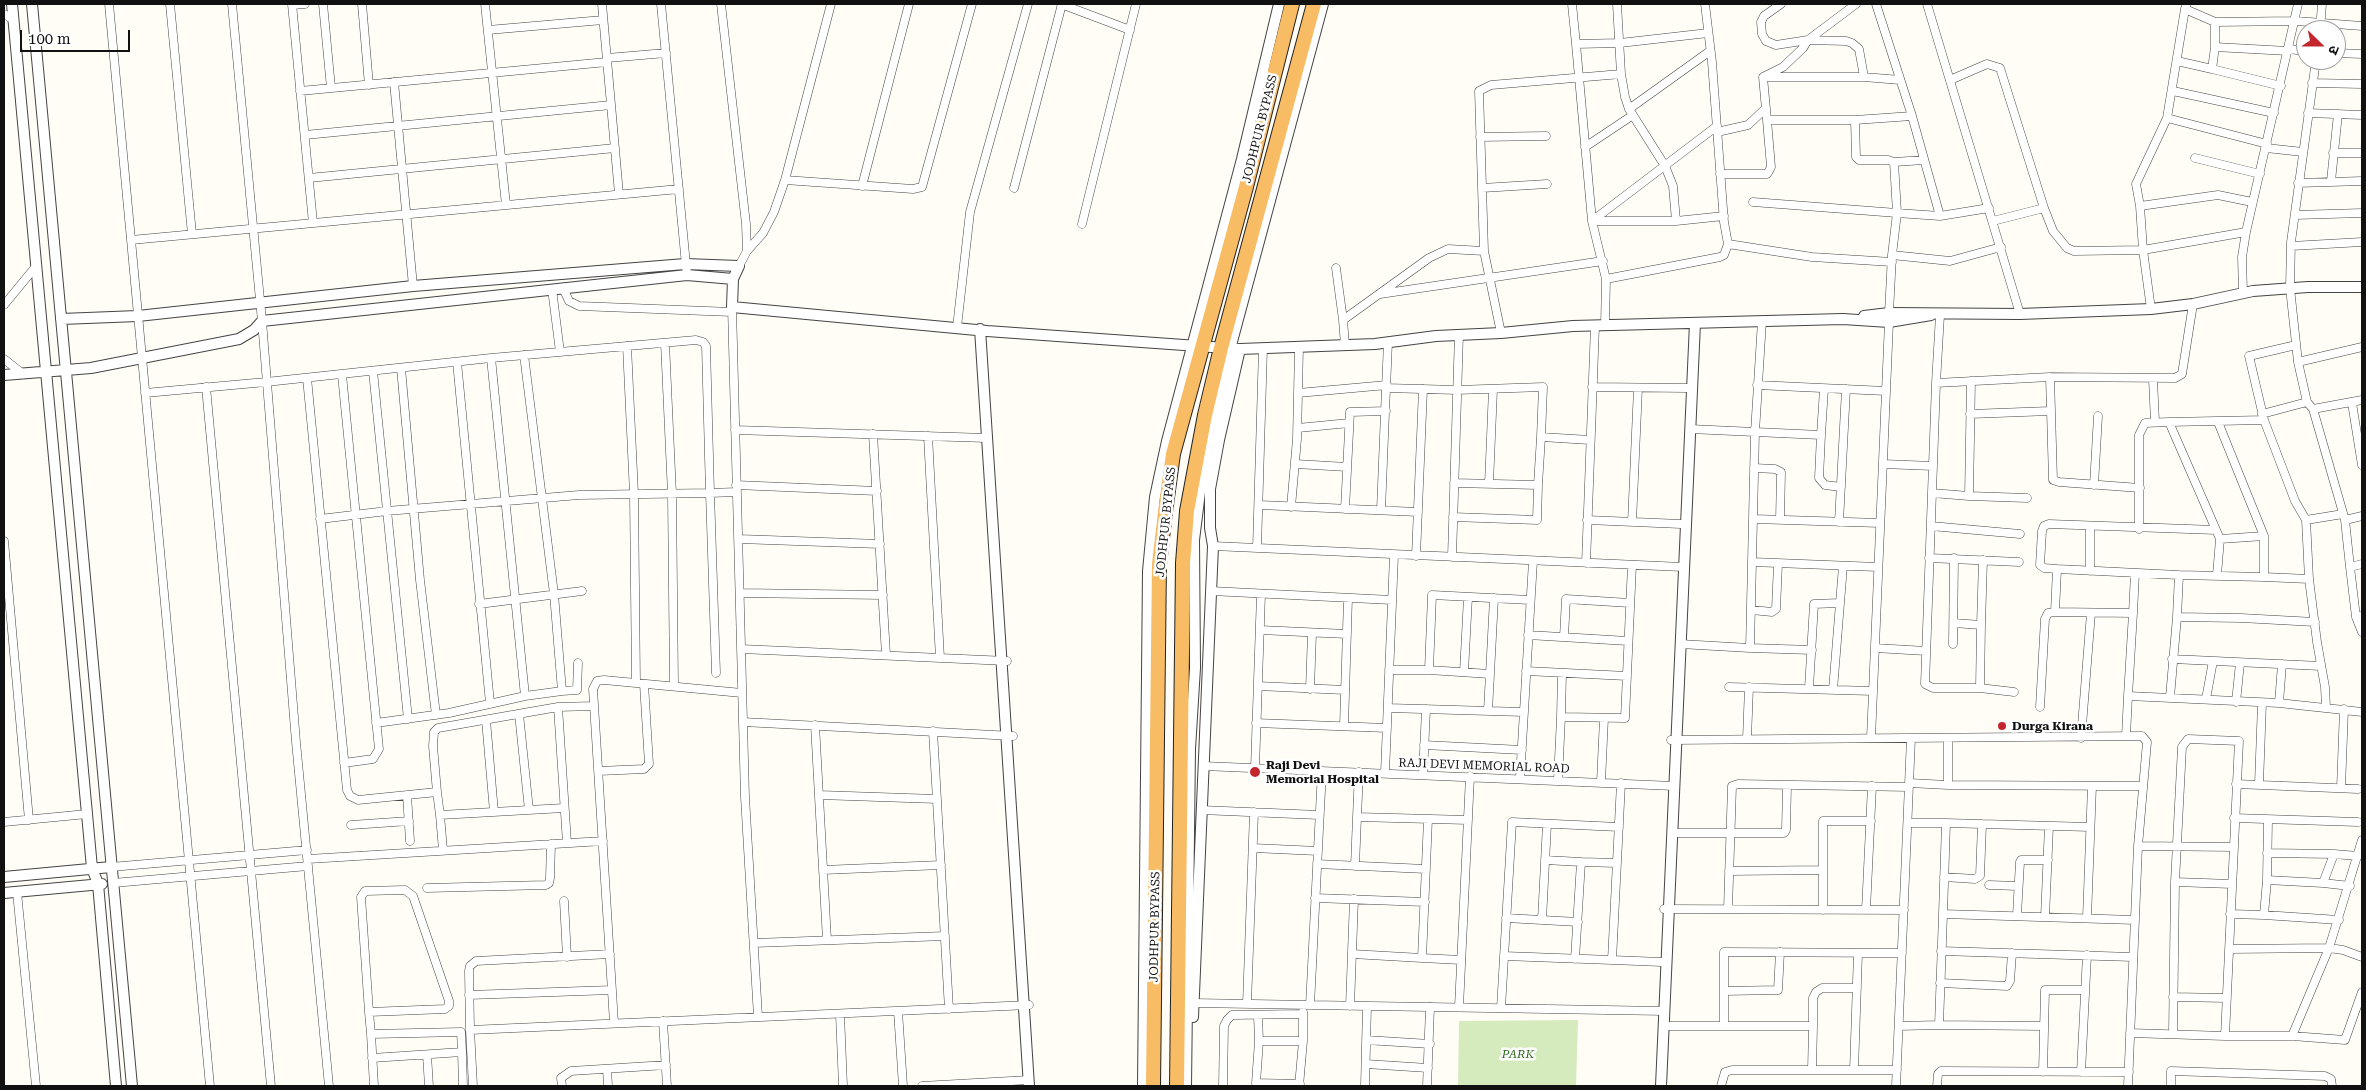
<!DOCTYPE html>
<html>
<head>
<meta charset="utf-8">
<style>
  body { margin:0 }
  #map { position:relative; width:2366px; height:1090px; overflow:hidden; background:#fffdf5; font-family:"Roboto Serif","Noto Sans Devanagari",serif }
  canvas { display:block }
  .frame { position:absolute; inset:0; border:5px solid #111; pointer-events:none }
  .north { position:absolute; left:2296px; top:20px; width:50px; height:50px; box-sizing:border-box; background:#fff; border:1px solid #a0a0a0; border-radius:50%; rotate:112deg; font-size:14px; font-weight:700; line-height:20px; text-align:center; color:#111 }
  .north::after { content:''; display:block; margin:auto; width:18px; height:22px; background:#c4262e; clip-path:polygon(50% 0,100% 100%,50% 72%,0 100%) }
  .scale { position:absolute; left:20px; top:30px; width:110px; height:22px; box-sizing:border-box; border:2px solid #111; border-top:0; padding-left:6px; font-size:15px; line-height:18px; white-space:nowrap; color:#111; -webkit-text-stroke:4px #fff; paint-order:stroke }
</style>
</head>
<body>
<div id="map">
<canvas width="2366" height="1090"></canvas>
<div class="frame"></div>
<div class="north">उ</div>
<div class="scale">100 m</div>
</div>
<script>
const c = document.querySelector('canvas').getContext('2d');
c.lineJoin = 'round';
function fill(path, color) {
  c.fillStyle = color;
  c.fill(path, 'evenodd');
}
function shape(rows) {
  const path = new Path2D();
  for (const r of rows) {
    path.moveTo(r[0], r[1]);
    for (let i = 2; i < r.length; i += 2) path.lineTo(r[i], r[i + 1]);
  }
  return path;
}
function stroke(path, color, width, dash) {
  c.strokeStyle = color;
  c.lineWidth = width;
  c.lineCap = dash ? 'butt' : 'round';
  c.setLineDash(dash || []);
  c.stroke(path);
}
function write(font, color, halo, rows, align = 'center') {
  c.font = font + ' "Roboto Serif",serif';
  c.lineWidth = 5;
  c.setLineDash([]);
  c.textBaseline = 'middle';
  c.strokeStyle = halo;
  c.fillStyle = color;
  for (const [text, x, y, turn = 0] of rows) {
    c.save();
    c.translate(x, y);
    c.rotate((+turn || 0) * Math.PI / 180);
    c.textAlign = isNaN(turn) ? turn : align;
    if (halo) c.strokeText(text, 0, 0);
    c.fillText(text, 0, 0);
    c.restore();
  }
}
fill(shape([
  [1578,1020,1576,1086,1458,1086,1459,1021]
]), '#d5ebbd');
const minor = shape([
  [109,4,210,1086],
  [170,4,192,234],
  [232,4,262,321,296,742,329,1086],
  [292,4,313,223],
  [323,4,331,88],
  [362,4,369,85],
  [485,4,506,205],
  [602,4,619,194],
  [661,4,687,275],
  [721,4,746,224,747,251,739,266],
  [1061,4,1130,30],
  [1572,4,1576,44,1620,43,1708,33],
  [1617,4,1621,74,1625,97,1629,109,1665,166,1673,186,1676,221],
  [1705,4,1712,62,1724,222,1728,244],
  [1781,4,1764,16,1761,22,1762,34,1766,41,1776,45,1808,40,1856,4],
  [1876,4,1912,116,1940,216],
  [1927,4,2020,314],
  [292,5,305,4],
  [2186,6,2185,9,2215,22],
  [4,14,14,20],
  [488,30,603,20],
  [2320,30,2322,4],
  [1576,44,1592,221],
  [2215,47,2212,69,2281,86],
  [2288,49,2306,51],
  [2288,51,2215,47,2215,22,2296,21,2362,26],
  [2336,53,2362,54],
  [607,58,666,53],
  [2316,60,2291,242,2290,288,2298,362,2307,402,2313,409,2362,400],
  [2177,61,2212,69],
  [1765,77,1864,77,1900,80],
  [1950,80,1987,64,2000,68,2044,208,1993,221],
  [394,82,413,286],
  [2312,83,2362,84],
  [300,91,607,62],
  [2173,91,2274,113],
  [1629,109,1710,51],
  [2308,113,2362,115],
  [2167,118,2267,144],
  [1855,120,1767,120,1763,77,1783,67,1803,48,1808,40,1846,41,1852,43,1859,49,1864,77],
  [1717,132,1748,125,1765,109],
  [305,135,611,105],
  [1480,137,1546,136],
  [1585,147,1633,115],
  [2266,148,2303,152],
  [2333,153,2362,153],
  [2195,158,2260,174],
  [1894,162,1924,160],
  [1720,174,1767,174,1769,171,1771,167,1767,120],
  [309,178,615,148],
  [785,180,913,189,922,187,972,4],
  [2331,181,2338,114],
  [2298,183,2362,181],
  [862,186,909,4],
  [1014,188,1062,4],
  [1482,188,1547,184],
  [1753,202,1897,213,1894,162,1888,160,1859,160,1856,157,1855,120,1912,116],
  [2140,206,2136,184,2167,118,2185,9],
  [2044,208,2053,231,2067,248,2074,251,2143,250,2246,232],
  [2295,215,2362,213],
  [1592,221,1717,126],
  [1082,224,1136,4],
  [131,240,679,189],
  [2291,246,2362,242],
  [747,251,763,233,774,212,785,180,831,4],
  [1892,255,1897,213,1940,216,1989,208],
  [1336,268,1343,320],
  [1606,279,1592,221,1676,221,1724,216],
  [563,288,569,301,579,306,732,312],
  [552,289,560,352],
  [2243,293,2242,257,2246,232,2298,4],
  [1380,294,1603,261],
  [4,305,37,265],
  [732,307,745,797,758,1017],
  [2151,309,2143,250,2140,206,2218,195,2252,202],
  [1889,313,1892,255,1950,261,2001,247],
  [1940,315,1936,383,2050,377,2175,378,2182,374,2193,304],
  [1605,325,1606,279,1720,257,1724,255,1728,244,1812,257,1892,262],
  [957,327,970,212,1028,4],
  [1501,333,1484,251,1479,91,1491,85,1621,74],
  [1388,342,1386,388,1457,390,1543,387,1541,437,1590,440],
  [665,343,672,494,674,685],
  [1345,345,1343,320,1429,258,1448,249,1484,251],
  [2296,345,2249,356,2264,420,2169,422,2220,539,2264,536,2264,577,2309,579,2317,642,2325,687,2326,707],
  [627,346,634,494,636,683],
  [491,358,525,696],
  [4,359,23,374],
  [457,362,490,703],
  [2298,362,2362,347],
  [401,368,420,580,436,715],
  [373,371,408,719],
  [342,375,379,749,373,759,344,763],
  [2050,377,2053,480,2059,482,2140,488],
  [307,378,347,790,350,796,358,800,437,792,440,815],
  [2153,379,2155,422],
  [1971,381,1969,496,2027,498],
  [1936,383,1925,684,1933,688,1980,688,2014,692],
  [1757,385,1886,391],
  [206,387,271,1086],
  [1592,387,1687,388],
  [145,393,266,382,491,358,696,340,703,342,706,346,710,493,579,495,387,511,320,519],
  [1298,393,1387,385],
  [2352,403,2362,465],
  [2313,409,2345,520],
  [1970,414,2050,411],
  [2262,414,2307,402],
  [2264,420,2295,501,2306,520,2309,579],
  [2218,422,2264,536],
  [1298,428,1349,423],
  [1690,429,1821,435,1819,478,1825,485,1841,487],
  [735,430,987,438],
  [873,434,886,655],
  [1821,435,1824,389],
  [928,436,940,658],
  [1296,464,1347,467],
  [1883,464,1933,466],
  [1754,468,1775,469,1781,472,1780,520],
  [1454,483,1538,485,1541,437],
  [1489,484,1493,389],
  [736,485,877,491],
  [2094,485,2098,416],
  [1932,493,1969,496],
  [1260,505,1418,512],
  [1291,507,1297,439,1299,347],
  [1345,509,1350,412,1386,411],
  [1381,510,1386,388],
  [2362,516,2345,520,2350,567,2362,564],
  [1453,517,1537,520,1538,485],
  [1754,519,1880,523],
  [1587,520,1681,524],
  [2306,520,2343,514],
  [1632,522,1638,388],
  [1839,522,1846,389],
  [1931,526,2020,534],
  [2139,529,2139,435,2145,423,2169,422],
  [739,539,880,544],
  [4,541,29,820],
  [1213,546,1683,567],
  [1257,548,1263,348],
  [1416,556,1423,389],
  [1452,557,1459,334],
  [1929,558,2019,562],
  [1752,562,1878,567],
  [1586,563,1595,326],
  [2350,567,2356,617,2362,616],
  [2057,569,2044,568,2040,565,2042,531,2044,526,2049,524,2216,530],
  [2090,571,2090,526],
  [2217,575,2220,539],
  [1211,591,1392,600],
  [740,593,883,595],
  [479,604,582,591],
  [1752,610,1772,612,1776,609,1778,564],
  [2133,613,2135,573],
  [2177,617,2179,575,2264,577],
  [2356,617,2362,632],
  [1954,623,1981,625,1983,560],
  [1260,630,1347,634],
  [1528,635,1628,641],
  [1564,637,1566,599,1630,603],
  [1680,644,1750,648,1755,432,1762,321],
  [1953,644,1954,558],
  [1750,648,1812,650],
  [1875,648,1926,651],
  [741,649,1007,661],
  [2172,659,2321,666],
  [1389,670,1429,670,1432,595,1530,600],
  [1429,670,1490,674,1488,711],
  [1526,671,1627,676],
  [1464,672,1468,597],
  [716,673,710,493,736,492],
  [1490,674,1494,598],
  [1258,686,1345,690],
  [1729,687,1873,691],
  [1809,688,1814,604,1839,603],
  [1980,688,1981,625],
  [1310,689,1312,633],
  [1833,690,1843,566],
  [562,691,577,690,578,663],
  [2128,696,2133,613,2055,612,2057,569,2179,575],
  [2170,697,2177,617,2241,618,2315,622],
  [2206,699,2213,661],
  [2236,702,2240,663],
  [2279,703,2282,664],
  [2040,707,2045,619,2048,613,2055,612],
  [1388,708,1524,712],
  [519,714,529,810],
  [1561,717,1562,673],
  [486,720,494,812],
  [743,722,1013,736],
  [376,723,449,713,525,696,562,691,554,594,524,355],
  [1256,723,1387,728],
  [815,725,827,940],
  [1344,726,1348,598],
  [933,731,949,1009],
  [2126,736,2128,696,2279,703,2362,712],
  [1871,738,1889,322],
  [1948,738,1948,785,2143,786],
  [2081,738,2091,613],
  [1747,739,1749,687],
  [1671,740,2142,736,2147,742,2138,846,2128,1086],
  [1424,745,1522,750],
  [1203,766,1674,786],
  [1255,768,1261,594],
  [599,771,644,769,649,764,644,684],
  [1359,772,1357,817,1468,820],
  [1385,773,1394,555],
  [1423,774,1426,709],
  [1520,778,1533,561],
  [1558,780,1561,717,1625,718,1632,565],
  [1601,782,1604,718],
  [1621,783,1612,960,1662,962],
  [1909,783,1948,785],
  [2236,784,2358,789],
  [2259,784,2262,703],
  [2341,788,2344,709],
  [437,792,433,746,434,732,438,728,558,707],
  [407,795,410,841],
  [819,795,937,799],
  [1201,810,1319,815],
  [2234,818,2358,822],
  [1428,819,1422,958,1461,960],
  [4,822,87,814],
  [1908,823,1946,823,1943,914],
  [1946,823,2090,827],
  [351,825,409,821],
  [1672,833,1784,833,1786,830,1787,786],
  [567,843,558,707,594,706],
  [2138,846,2234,847],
  [1253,848,1318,851],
  [443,850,440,815,564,808],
  [2267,853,2334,854],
  [308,859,603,841],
  [1545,860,1581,862],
  [1317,864,1426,869],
  [1355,866,1357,817],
  [111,867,307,850],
  [823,870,941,865],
  [1729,871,1823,870],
  [1944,877,1975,879,1980,876,1982,824],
  [2267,880,2268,820],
  [113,883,308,866],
  [2323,883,2350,886],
  [1989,885,2018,886],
  [427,888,546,885,549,883,550,878,551,844],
  [17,892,36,1086],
  [1315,898,1425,902],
  [564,901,567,957],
  [1664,909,1904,910],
  [1728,909,1732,786,1738,784,1909,787],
  [1823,910,1823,821,1871,821],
  [1866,910,1872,786],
  [2230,914,2264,915,2267,880,2323,883,2334,854,2358,856],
  [2017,915,2020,862,2021,860,2048,860],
  [2264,915,2339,920],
  [2045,917,2049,826],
  [1506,918,1578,922],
  [2087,918,2092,786],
  [1542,920,1547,824],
  [754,943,945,936],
  [2229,949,2329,948,2343,950,2362,957],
  [1941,951,2133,957],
  [1352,954,1422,958],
  [1504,956,1612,960],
  [1575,959,1581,862,1617,863],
  [1940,983,2007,986,2010,981,2012,953],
  [1724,991,1778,990,1780,952],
  [469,995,612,990],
  [2173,997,2227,998],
  [1194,1003,1664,1011],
  [1247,1004,1254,812],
  [1310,1005,1322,771],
  [1350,1006,1354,899],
  [1459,1007,1470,776],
  [1501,1008,1512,822,1619,827],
  [898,1011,903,1086],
  [369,1012,445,1009,449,1006,449,1001,413,896,405,890,365,891,361,897,369,1012,371,1034,374,1086],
  [840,1014,843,1086],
  [1258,1016,1259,1041],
  [663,1021,667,1086],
  [614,1023,593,689,597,681,604,680,742,693],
  [1939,1025,2044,1026],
  [1663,1026,1813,1026,1812,1070,1897,1070],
  [1724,1026,1724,952,1902,953],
  [1813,1026,1813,998,1816,992,1822,988,1857,988],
  [1899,1026,1939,1025,1943,914,2135,920],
  [470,1030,469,971,470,966,476,961,610,954],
  [2130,1033,2225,1036,2239,741,2188,739,2182,747,2175,882],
  [371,1034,461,1032,462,1052,372,1058],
  [2173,1034,2175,882,2232,884],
  [2225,1036,2292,1036,2345,1040,2362,992],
  [2292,1036,2329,948,2362,840],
  [1366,1040,1430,1044],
  [462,1052,463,1086],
  [427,1055,429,1086],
  [1366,1064,1428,1068],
  [607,1069,608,1086],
  [1854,1070,1858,953],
  [2043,1072,2045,990,2085,990],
  [2081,1072,2087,955],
  [1300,1084,1256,1083,1259,1041,1303,1041],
  [473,1086,470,1030,1029,1005],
  [562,1086,561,1078,571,1071,666,1065],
  [922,1086,1029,1080],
  [1223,1086,1224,1026,1227,1020,1232,1015,1303,1014],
  [1299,1086,1303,1041,1303,1012],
  [1365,1086,1367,1006],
  [1427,1086,1430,1007],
  [1721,1086,1725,1072,1732,1070,1812,1070],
  [1896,1086,1911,738],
  [1937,1086,1938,1074,1941,1071,2129,1072],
  [2171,1086,2171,1071,2325,1076,2331,1079,2332,1086]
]);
const tertiary = shape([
  [12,4,92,868,98,884,116,1086],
  [32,4,132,1086],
  [1864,316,1889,313,2020,314,2151,309,2193,304,2253,291,2308,287,2362,287],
  [61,319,138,316,413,286,685,264,739,266,733,279,732,307,987,331,1240,349,1375,344,1436,336,1501,333,1573,326,1843,319,1889,322,1931,315],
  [980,329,1029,1086],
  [4,375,91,368,239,339,254,330,262,321,687,275,733,279],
  [4,877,111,867],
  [4,893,102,884],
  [1193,1017,1213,546,1210,528,1210,489,1219,440,1240,349],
  [1143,1086,1148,571,1155,497,1167,441,1242,159,1279,4],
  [1186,1086,1190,749,1195,668,1194,540,1200,492,1230,349,1323,4],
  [1661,1086,1695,323]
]);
const trunk = shape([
  [1153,1086,1159,564,1165,512,1173,454,1246,187,1292,4],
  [1177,1086,1183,563,1187,511,1205,415,1221,348,1314,4]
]);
stroke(minor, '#444', 9);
stroke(tertiary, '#444', 12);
stroke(trunk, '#222', 16);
stroke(minor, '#fff', 8);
stroke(tertiary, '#fff', 10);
stroke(trunk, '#f7bc64', 14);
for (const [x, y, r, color] of [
  [2002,726,5,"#c4262e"],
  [1255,772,6,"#c4262e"]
]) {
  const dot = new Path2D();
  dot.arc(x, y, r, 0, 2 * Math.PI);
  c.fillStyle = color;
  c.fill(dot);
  stroke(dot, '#fff', 2);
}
write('12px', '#111', '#fff', [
  ["JODHPUR BYPASS",1260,129,-76],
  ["JODHPUR BYPASS",1166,522,-84],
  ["RAJI DEVI MEMORIAL ROAD",1484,766,2],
  ["JODHPUR BYPASS",1155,927,-89]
]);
write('bold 12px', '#111', '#fff', [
  ["Durga Kirana",2012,726],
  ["Raji Devi",1266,765],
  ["Memorial Hospital",1266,779]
], 'left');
write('italic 12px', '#2f6b1f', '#fff', [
  ["PARK",1518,1054]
]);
</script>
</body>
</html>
